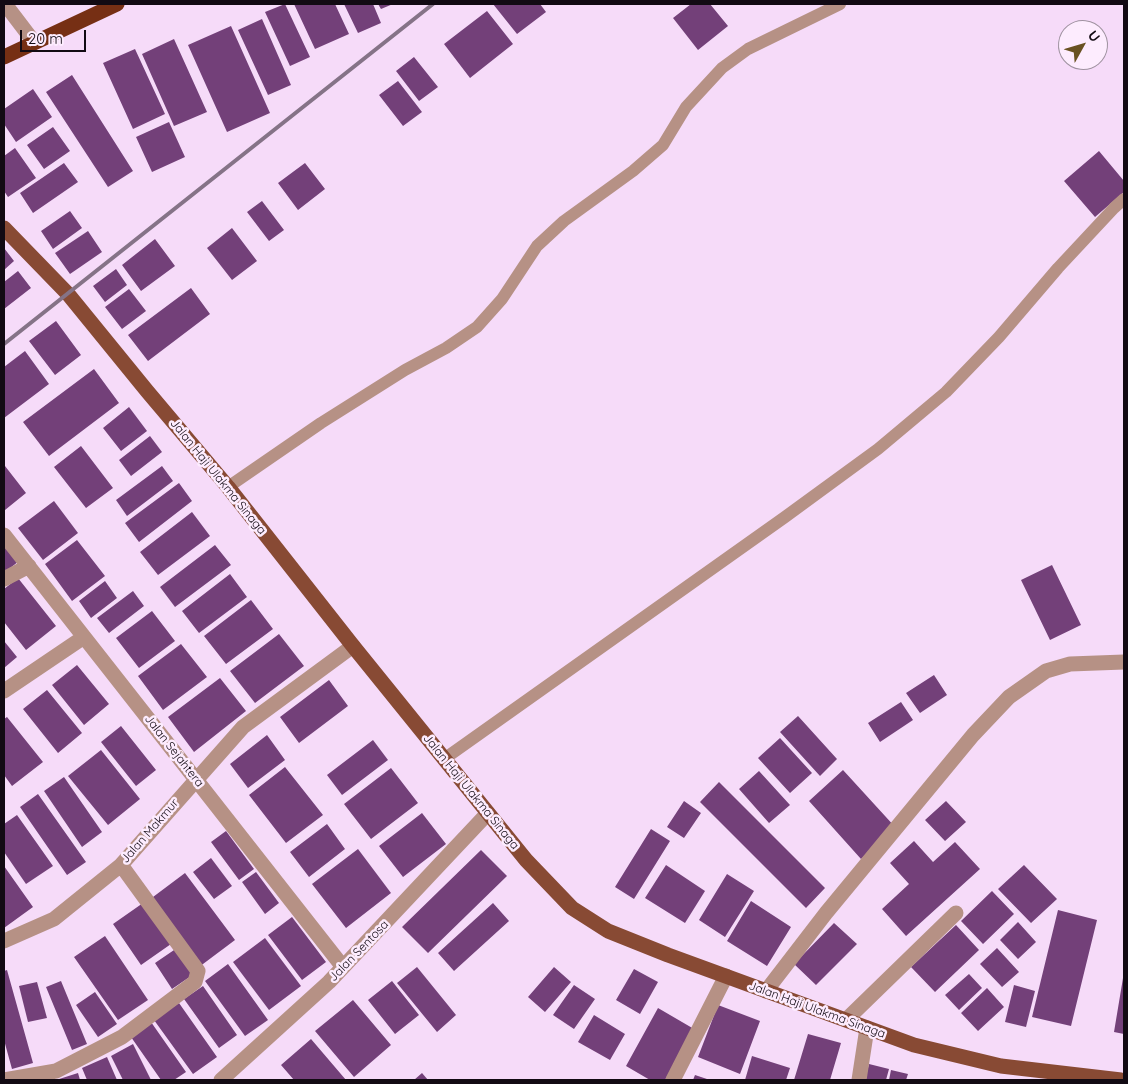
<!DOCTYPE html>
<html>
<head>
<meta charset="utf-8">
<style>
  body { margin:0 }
  #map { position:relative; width:1128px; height:1084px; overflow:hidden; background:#f6dbf9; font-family:Quicksand,sans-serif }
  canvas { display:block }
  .frame { position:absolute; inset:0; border:5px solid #120a13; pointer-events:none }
  .north { position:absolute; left:1058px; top:20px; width:50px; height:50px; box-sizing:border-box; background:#fdecfe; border:1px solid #9f92a0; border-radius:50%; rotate:51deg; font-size:14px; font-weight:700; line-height:20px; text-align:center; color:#120a13 }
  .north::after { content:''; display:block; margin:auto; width:18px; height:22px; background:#695222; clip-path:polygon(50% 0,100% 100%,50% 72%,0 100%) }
  .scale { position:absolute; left:20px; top:30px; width:66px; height:22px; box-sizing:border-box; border:2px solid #120a13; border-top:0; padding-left:6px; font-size:15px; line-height:18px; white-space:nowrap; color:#120a13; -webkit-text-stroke:4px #fdecfe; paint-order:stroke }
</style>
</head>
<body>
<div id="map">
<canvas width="1128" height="1084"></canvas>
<div class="frame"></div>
<div class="north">U</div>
<div class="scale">20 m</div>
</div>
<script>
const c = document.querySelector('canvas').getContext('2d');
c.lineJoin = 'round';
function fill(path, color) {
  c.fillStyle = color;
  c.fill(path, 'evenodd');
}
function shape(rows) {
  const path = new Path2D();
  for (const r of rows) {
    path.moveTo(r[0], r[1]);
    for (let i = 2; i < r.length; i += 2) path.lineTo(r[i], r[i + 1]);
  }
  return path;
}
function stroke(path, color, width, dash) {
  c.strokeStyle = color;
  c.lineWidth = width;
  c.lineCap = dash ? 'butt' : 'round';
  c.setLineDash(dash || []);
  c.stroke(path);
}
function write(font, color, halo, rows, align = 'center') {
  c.font = font + ' Quicksand,sans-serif';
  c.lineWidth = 5;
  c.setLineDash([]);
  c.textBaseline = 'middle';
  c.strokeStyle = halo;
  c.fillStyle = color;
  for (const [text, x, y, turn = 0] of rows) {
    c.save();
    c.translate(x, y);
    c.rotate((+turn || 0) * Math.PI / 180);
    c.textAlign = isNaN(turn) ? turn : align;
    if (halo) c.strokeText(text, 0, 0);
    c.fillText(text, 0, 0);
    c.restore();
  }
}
fill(shape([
  [285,4,310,57,290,66,265,12],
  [294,4,335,4,349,34,315,49],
  [344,4,373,4,381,23,358,33],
  [378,4,393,4,381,9],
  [493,4,540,4,546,12,517,34],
  [691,4,710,4,728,26,698,50,673,18],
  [487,11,513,44,470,78,444,44],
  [262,19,291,85,268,95,238,30],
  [231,26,270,113,227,132,188,45],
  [174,39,207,112,174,126,142,54],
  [135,49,165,114,133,129,103,63],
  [414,57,438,87,419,101,396,71],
  [72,75,133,171,108,187,46,92],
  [398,81,422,112,403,126,379,95],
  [33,89,52,117,16,142,4,124,4,109],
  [169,122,185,157,152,172,136,137],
  [53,127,70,151,44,169,27,145],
  [15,148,36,178,8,197,4,191,4,156],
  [1099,151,1124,181,1124,192,1095,217,1064,181],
  [64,163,78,182,33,213,20,193],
  [305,163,325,189,298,210,278,183],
  [262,201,284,230,269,241,247,212],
  [70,211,82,228,53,249,41,231],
  [232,228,257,261,232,280,207,248],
  [88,231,102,252,70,274,55,253],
  [155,239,175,266,141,291,122,265],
  [4,248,14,261,4,270],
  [116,269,127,285,105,302,93,286],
  [18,271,31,288,4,309,4,282],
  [191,288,210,314,148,361,128,335],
  [129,289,146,311,122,329,105,307],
  [56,321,81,355,55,375,29,341],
  [25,351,49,384,4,418,4,367],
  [94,369,119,403,49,456,23,422],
  [129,407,147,431,121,451,103,428],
  [150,436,162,452,131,476,119,460],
  [81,446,113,488,86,508,54,467],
  [5,466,26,493,5,510,4,467],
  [162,466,173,481,127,516,116,500],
  [179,483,192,501,139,542,125,523],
  [54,501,78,533,43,560,18,528],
  [192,512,210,536,158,575,140,552],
  [77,540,105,576,72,601,45,564],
  [4,542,19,561,4,573],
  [215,545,231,565,175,607,160,587],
  [1052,565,1081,625,1050,640,1021,580],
  [230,574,247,597,199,633,182,611],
  [18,578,56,626,26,650,4,622,4,589],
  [105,581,117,598,91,618,79,601],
  [133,591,144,606,109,633,97,618],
  [251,600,273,629,226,664,204,636],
  [152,611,175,641,139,668,116,638],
  [279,634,304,666,255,703,230,671],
  [4,641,17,657,4,668],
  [181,644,207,677,163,710,138,676],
  [77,665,109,704,84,725,52,685],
  [934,675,947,695,920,713,906,693],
  [220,678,246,711,194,752,168,717],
  [329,680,348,706,299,743,280,717],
  [47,690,82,733,58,753,23,709],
  [901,702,913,720,880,742,868,723],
  [798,716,837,759,820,776,780,732],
  [7,717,43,762,12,786,4,775,4,719],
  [121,726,156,770,136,786,101,742],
  [267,735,285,760,248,788,230,764],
  [780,738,812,773,790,793,758,758],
  [373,740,388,760,342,795,327,775],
  [101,750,140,799,108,825,68,776],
  [285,767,323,815,286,843,249,795],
  [391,768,418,803,371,839,344,804],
  [843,770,896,828,861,859,809,801],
  [759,771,790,805,769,823,739,789],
  [64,777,102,832,82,847,44,791],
  [719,782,825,888,806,908,700,802],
  [38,794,86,862,67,875,20,807],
  [684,801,701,813,684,838,667,827],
  [946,801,966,822,945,841,925,820],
  [422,813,446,844,403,877,379,846],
  [17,815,53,866,26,884,4,852,4,824],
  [327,824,345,849,309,877,290,852],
  [651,829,670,841,634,899,615,887],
  [226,831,254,869,239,880,211,842],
  [914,841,933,862,955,842,980,869,906,936,882,909,909,884,890,863],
  [358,849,391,893,346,928,312,884],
  [481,850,507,876,428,953,402,927],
  [211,858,232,886,214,899,193,872],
  [666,865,705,891,685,923,645,898],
  [1024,865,1057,899,1031,923,998,889],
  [4,866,33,907,4,928],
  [256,872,279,903,265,914,242,882],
  [185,873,235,940,199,967,149,900],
  [727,874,754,891,725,937,699,920],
  [992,891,1014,914,983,944,961,921],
  [751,901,791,927,767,966,727,941],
  [143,903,171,944,141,965,113,924],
  [493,903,509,921,454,971,438,953],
  [1058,910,1097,920,1071,1026,1032,1017],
  [292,917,326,962,302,980,268,935],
  [1018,922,1036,942,1018,959,1000,940],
  [834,923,857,944,816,985,794,964],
  [956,925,979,950,935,992,911,967],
  [105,936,148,1000,118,1020,74,957],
  [265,938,301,986,269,1010,233,962],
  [177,948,194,974,172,989,155,963],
  [997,948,1019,972,1002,987,980,964],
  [228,964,268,1020,245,1036,205,981],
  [417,967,456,1015,437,1032,397,983],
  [554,967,571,982,545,1012,528,997],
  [634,969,658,982,640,1014,616,1000],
  [7,970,33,1063,12,1069,4,1040,4,971],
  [969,974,982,988,959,1010,945,995],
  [1123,978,1124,978,1124,1034,1114,1032],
  [61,981,87,1044,72,1050,46,987],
  [392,981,419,1015,395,1034,368,1000],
  [37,982,47,1018,28,1022,19,986],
  [574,985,595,999,574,1029,553,1015],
  [1014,985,1035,991,1026,1027,1005,1022],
  [203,986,237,1035,219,1048,184,999],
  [987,988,1004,1007,978,1031,961,1013],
  [95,992,117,1024,98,1037,76,1005],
  [353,1000,391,1045,354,1077,315,1031],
  [179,1003,217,1057,193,1074,154,1020],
  [718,1005,760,1021,740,1074,698,1057],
  [658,1008,694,1029,665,1080,650,1080,626,1066],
  [594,1015,625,1034,610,1060,578,1042],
  [151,1022,186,1072,174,1080,161,1080,131,1037],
  [808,1034,841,1043,830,1080,794,1080],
  [311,1039,346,1080,294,1080,281,1065],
  [133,1044,151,1080,123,1080,111,1056],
  [752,1056,790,1068,786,1080,745,1080],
  [107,1057,117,1080,87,1080,82,1068],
  [869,1064,889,1069,886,1080,865,1080],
  [891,1070,908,1074,906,1080,889,1080],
  [78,1073,80,1080,56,1080],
  [422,1073,428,1080,414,1080],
  [695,1075,710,1080,693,1080]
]), '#734079');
stroke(shape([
  [228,487,321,423,405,370,446,348,477,327,502,299,537,246,564,221,633,171,663,145,686,107,722,68,748,49,840,4],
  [444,759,785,517,878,449,946,392,999,337,1058,268,1114,208,1124,199]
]), '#b69185', 12);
stroke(shape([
  [5,4,34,42],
  [4,535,343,967],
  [4,579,29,566],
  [4,691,84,637],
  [4,941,54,919,121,865,243,727,353,646],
  [766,991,826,913,973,735,1009,697,1046,671,1070,664,1124,662],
  [847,1019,956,913],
  [4,1080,56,1071,122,1037,195,982,198,971,121,865],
  [221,1080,329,982,488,813],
  [673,1080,726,976],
  [859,1080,867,1028]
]), '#b69185', 15);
stroke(shape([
  [4,228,68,294,147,391,228,487,353,646,526,860,572,908,608,931,668,955,914,1045,1001,1066,1121,1080]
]), '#884a34', 15);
stroke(shape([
  [4,57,117,4]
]), '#762f14', 15);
stroke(shape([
  [4,344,433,4]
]), '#857387', 4);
write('12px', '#120a13', '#fdecfe', [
  ["Jalan Haji Ulakma Sinaga",218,477,51],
  ["Jalan Sejahtera",174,751,52],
  ["Jalan Haji Ulakma Sinaga",471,792,51],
  ["Jalan Makmur",150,831,-49],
  ["Jalan Sentosa",359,951,-46],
  ["Jalan Haji Ulakma Sinaga",817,1010,20]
]);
</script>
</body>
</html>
